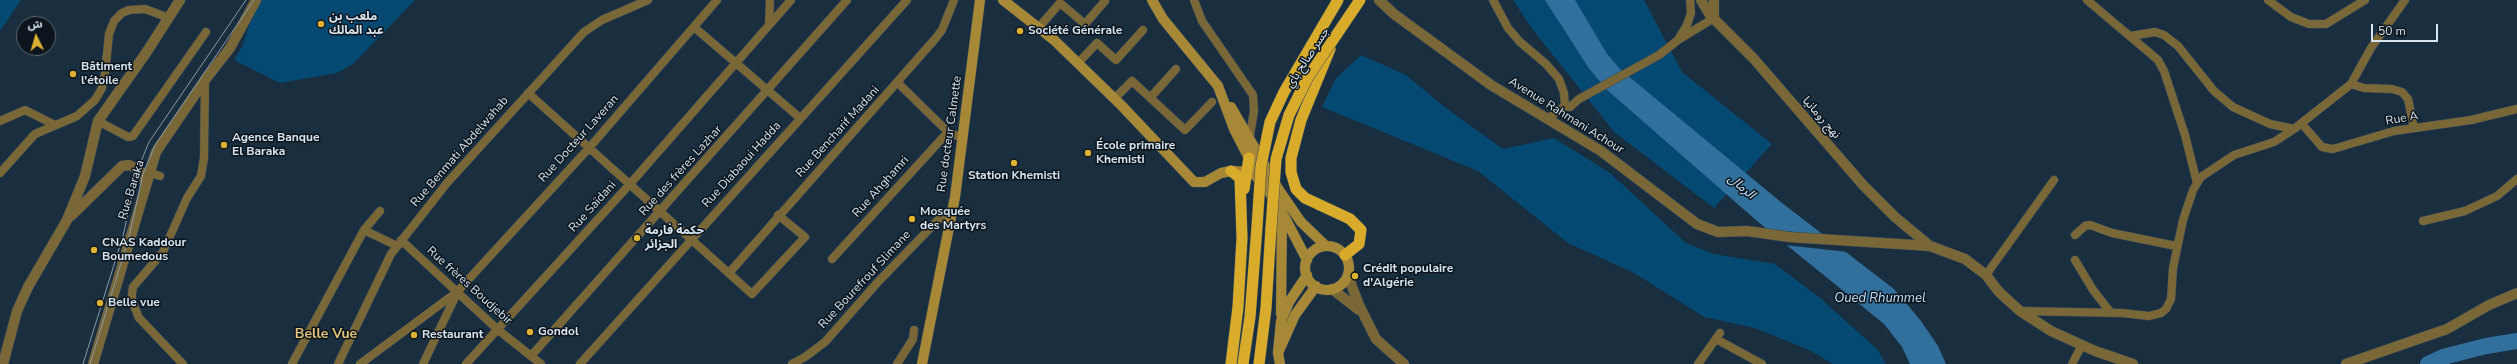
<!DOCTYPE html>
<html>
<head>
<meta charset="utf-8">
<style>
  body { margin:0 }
  #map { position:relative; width:2517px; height:364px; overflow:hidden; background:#192e3e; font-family:"Nunito Sans","Noto Sans Arabic",sans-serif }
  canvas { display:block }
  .north { position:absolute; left:16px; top:16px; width:40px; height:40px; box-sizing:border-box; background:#0c151d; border:1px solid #5e6871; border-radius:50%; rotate:355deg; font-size:11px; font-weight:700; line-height:16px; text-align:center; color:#d8e5ef }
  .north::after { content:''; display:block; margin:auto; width:14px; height:18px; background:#deb133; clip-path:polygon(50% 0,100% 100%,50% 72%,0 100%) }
  .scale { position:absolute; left:2371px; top:24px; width:67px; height:18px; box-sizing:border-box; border:2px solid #d8e5ef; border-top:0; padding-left:5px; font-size:12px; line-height:14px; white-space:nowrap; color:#d8e5ef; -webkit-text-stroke:3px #0c151d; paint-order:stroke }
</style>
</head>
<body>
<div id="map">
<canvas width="2517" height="364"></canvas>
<div class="north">ش</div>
<div class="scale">50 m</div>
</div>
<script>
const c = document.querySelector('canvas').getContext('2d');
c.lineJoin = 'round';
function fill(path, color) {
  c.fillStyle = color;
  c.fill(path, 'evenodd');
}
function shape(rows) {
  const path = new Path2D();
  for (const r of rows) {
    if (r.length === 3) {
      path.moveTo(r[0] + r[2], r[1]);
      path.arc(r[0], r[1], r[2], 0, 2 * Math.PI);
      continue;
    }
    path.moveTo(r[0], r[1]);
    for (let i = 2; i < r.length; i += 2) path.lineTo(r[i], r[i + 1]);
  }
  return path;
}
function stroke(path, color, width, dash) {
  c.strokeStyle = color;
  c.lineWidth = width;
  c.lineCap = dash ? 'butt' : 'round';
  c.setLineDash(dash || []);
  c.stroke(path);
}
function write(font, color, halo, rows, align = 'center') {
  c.font = font + ' "Nunito Sans","Noto Sans Arabic",sans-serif';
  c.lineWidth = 3;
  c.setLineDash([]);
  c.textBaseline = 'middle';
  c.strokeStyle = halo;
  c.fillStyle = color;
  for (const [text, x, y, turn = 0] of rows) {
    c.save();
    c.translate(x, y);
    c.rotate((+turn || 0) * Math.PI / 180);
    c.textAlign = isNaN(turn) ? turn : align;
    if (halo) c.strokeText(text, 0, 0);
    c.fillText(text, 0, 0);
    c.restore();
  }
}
fill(shape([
  [0,0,21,0,0,31],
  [257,0,415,0,353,64,337,73,280,83,234,60,242,47],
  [1513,0,1644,0,1682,72,1772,144,1714,208,1614,132,1530,26],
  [1361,55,1406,75,1446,108,1503,149,1554,138,1610,173,1686,243,1714,254,1775,264,1819,297,1877,349,1886,364,1833,364,1809,350,1755,328,1704,317,1634,273,1568,243,1478,171,1322,107,1336,78]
]), '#044971');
fill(shape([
  [1545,0,1575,0,1607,54,1621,70,1782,203,1894,289,1921,321,1938,346,1946,364,1910,364,1902,347,1884,324,1757,221,1606,89,1588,67]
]), '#31709d');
fill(shape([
  [1764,229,1825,235,1848,252,1785,245]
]), '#192e3e');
stroke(shape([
  [2428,364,2443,357,2486,346,2517,341]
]), '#31709d', 16);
const minor = shape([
  [1194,0,1202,21,1253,95,1254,111,1249,141],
  [1493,0,1508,28,1520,42,1546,64,1559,79,1564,93,1565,106],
  [2087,0,2158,60,2164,71,2185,135,2197,183],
  [2268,0,2291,17,2309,24,2326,24,2365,0],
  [769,25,770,0],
  [694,27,800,118],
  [1039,27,1060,3,1085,24,1105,1],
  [2130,36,2155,32,2164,35,2178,46,2214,91,2233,107,2270,124,2294,129,2351,84,2371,48,2405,0],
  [1679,38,1687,25,1691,13,1690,0],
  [1078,63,1097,43,1116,60,1143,30],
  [898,83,948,132,963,138],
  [2351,84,2364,88,2392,89,2402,92,2408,99,2414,128],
  [528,93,752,294,805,237,778,215],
  [1150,98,1176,69],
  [1114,99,1132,81,1185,130,1212,102],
  [1547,119,1565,106,1570,107,1579,99,1659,55,1678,40,1714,18],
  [0,121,25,110,55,125],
  [98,121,128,137,133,136,206,32],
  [2302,124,2322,147,2333,149,2394,131,2471,120,2517,109],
  [0,173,35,134,77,116,95,100,102,88,105,74,109,34,114,21,122,13,129,10,145,9,169,18],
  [150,173,160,176],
  [2423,221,2465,211,2497,196,2517,179],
  [364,230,397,246],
  [2075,235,2085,226,2090,225,2112,233,2176,246],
  [401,240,497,329,541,364],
  [832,259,948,132],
  [2075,260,2093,290,2111,313],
  [729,273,935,39,942,30,954,0],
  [1986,275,2054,180],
  [2020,311,2122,313,2149,316,2161,313,2166,309,2171,299,2173,268,2183,220,2193,190,2201,177,2234,155,2274,142,2294,129],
  [1716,339,1762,364],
  [531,356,847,0],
  [183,364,139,318,132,301,132,294,133,287,163,252,187,198,201,176,204,158,205,80],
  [292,364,364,230,380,211],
  [338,364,391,254,447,183,584,32,602,20,648,0],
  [360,364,457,292,589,148,717,0],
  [423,364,457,293],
  [466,364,630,184,791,0],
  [580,364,907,0],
  [792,364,805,357,825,342,877,283,939,219,952,209],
  [897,364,913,339,914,330],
  [1698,364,1720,333],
  [2072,364,2082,345]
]);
const tertiary = shape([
  [1379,0,1394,14,1491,85,1601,151,1697,224,1718,232,1747,231,1789,237,1930,246,1965,259,1986,275,1999,292,2020,311,2051,331,2095,351,2133,364],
  [1701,0,1710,15,1754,59,1863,185,1895,217,1930,246],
  [1714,18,1714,0],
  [71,216,122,166,129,165,138,169,145,175,145,185],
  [1348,276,1359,305,1376,339,1404,364],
  [1332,289,1359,310],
  [3,364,17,311,28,287,67,220,85,176,98,121,146,53,180,0],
  [93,364,156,152,205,80,230,48,256,0],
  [2346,364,2447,329,2489,305,2517,293]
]);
const secondary = shape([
  [1003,0,1054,40,1121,105,1194,182,1205,182,1221,173,1231,171,1252,172,1263,184],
  [1152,0,1163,19,1218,86,1234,129,1252,164],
  [1231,107,1279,190,1301,222,1326,246],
  [1260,178,1282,212,1307,260],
  [1327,268,22],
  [1307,275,1289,302,1281,321,1278,353,1295,315,1316,286],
  [1281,314,1282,214],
  [1278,353,1280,364],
  [922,364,955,197,980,0]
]);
const trunk = shape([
  [1330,49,1301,120,1291,158,1291,172,1296,189,1305,198,1350,219,1361,230,1359,244,1345,255],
  [1231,171,1240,178,1242,238,1238,307,1231,364],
  [1244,189,1249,158],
  [1243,364,1250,317,1257,227],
  [1259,364,1266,308,1271,228]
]);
stroke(minor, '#384b5a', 9);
stroke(tertiary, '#384b5a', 11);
stroke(secondary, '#384b5a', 11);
stroke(trunk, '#384b5a', 12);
stroke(minor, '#7a6737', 8);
stroke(tertiary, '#7a6737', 10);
stroke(secondary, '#a78836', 10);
stroke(trunk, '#d8ac2a', 11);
stroke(shape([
  [83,364,123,236,138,169,149,142,246,0],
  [90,364,129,237,143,174,155,145,254,0]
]), '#8999a6', 1);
const trunkBridge = shape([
  [1257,227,1261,166,1270,122,1284,92,1338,0],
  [1271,228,1276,159,1289,115,1308,77,1360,0]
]);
stroke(trunkBridge, '#384b5a', 12, []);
stroke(trunkBridge, '#d8ac2a', 11);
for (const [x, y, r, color] of [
  [321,24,4,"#deb133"],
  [1020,31,4,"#deb133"],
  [73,74,4,"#deb133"],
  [224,145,4,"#deb133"],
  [1088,153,4,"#deb133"],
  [1014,163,4,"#deb133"],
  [912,219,4,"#deb133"],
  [637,238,4,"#deb133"],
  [94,250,4,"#deb133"],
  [1355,276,4,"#deb133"],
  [100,303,4,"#deb133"],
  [530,332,4,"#deb133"],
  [414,335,4,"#deb133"]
]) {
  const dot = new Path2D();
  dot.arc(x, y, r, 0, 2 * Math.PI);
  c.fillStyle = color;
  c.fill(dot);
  stroke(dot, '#0c151d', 1.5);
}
write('bold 12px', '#d8e5ef', '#0c151d', [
  ["ملعب بن",329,17],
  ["عبد المالك",329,31],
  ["Société Générale",1028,31],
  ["Bâtiment",81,67],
  ["l'étoile",81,81],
  ["Agence Banque",232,138],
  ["El Baraka",232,152],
  ["École primaire",1096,146],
  ["Khemisti",1096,160],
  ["Station Khemisti",1014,176,"center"],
  ["Mosquée",920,212],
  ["des Martyrs",920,226],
  ["حكمة فارمة",645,231],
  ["الجزائر",645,245],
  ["CNAS Kaddour",102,243],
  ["Boumedous",102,257],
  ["Crédit populaire",1363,269],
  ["d'Algérie",1363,283],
  ["Belle vue",108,303],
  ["Gondol",538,332],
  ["Restaurant",422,335]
], 'left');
write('12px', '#d8e5ef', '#0c151d', [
  ["جسر صالح باي",1308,58,-57],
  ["Avenue Rahmani Achour",1566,116,32],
  ["نهج رومانيا",1821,118,49],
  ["Rue A",2402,119,-10],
  ["Rue Bencharif Madani",838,132,-48],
  ["Rue docteur Calmette",950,134,-82],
  ["Rue Docteur Laveran",579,139,-48],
  ["Rue Benmati Abdelwahab",460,152,-49],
  ["Rue Diabaoui Hadda",742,165,-48],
  ["Rue des frères Lazhar",681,171,-48],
  ["Rue Ahghamri",881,187,-48],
  ["Rue Baraka",132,190,-73],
  ["Rue Saïdani",593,207,-48],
  ["Rue Bourefrouf Slimane",865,280,-47],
  ["Rue frères Boudjebir",469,286,42]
]);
write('italic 13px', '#c1e2fc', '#0c151d', [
  ["الرمال",1741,187,40],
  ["Oued Rhummel",1880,299]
]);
write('bold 14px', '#e4c57b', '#0c151d', [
  ["Belle Vue",326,335]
]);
</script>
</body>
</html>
